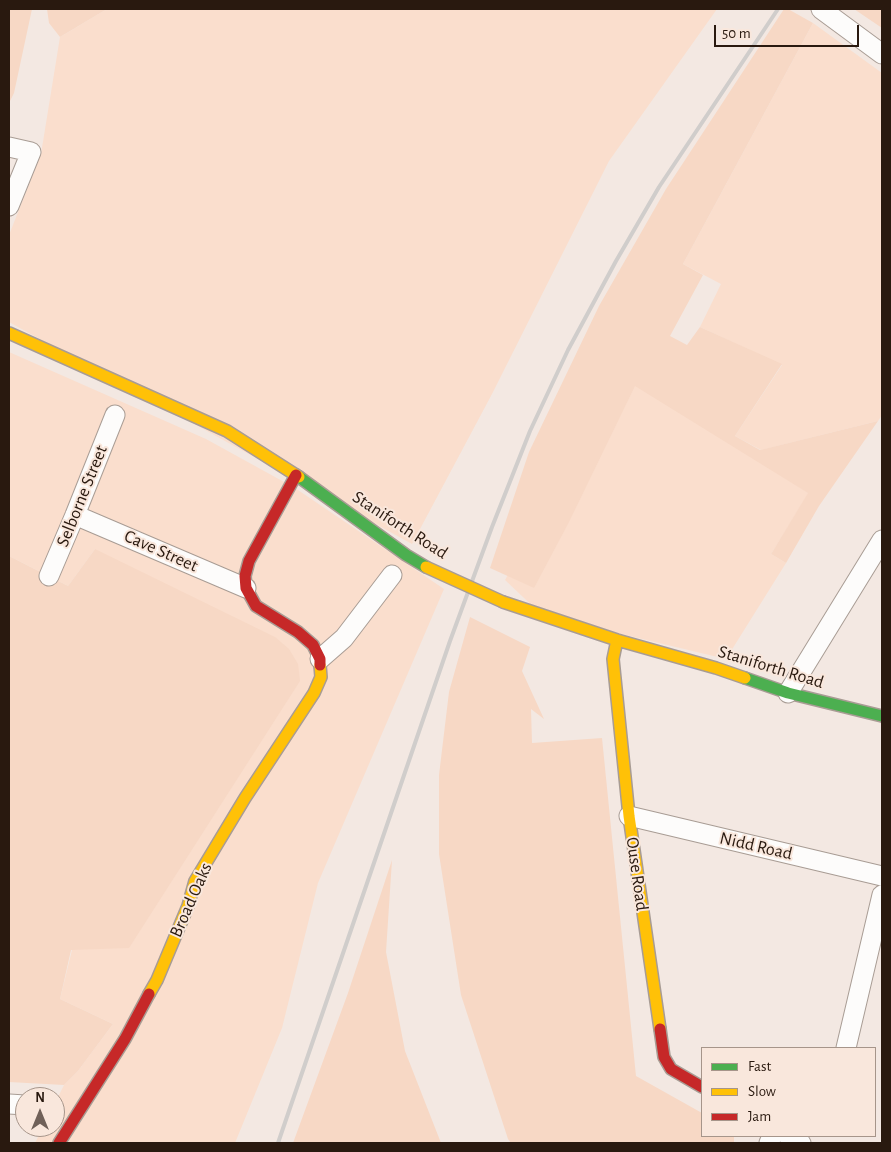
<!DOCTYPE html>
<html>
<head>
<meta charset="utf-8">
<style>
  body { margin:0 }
  #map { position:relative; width:891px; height:1152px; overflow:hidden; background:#f3e8e2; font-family:"Alegreya Sans",sans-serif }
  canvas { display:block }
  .frame { position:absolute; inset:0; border:10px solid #29190f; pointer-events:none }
  .legend { position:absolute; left:701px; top:1047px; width:175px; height:90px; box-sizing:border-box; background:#f9e7dc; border:1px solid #a6958a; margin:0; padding:6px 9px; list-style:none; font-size:15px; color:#29190f }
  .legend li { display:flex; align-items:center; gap:10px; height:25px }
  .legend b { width:25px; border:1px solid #a6958a }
  .north { position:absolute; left:15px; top:1087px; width:50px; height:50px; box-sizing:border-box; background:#f9e7dc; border:1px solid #a6958a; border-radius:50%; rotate:0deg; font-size:14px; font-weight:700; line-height:20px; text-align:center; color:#29190f }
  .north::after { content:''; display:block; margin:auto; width:18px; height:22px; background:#706159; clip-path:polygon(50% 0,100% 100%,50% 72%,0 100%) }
  .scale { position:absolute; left:714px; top:25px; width:145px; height:22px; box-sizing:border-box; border:2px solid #29190f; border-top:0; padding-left:6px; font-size:15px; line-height:18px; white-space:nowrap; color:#29190f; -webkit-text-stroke:4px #f9e7dc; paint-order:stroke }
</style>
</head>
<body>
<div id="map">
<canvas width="891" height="1152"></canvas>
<div class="frame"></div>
<ul class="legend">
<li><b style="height:6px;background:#4caf50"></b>Fast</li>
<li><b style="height:6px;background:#ffc107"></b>Slow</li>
<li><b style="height:6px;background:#c62828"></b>Jam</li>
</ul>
<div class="north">N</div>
<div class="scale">50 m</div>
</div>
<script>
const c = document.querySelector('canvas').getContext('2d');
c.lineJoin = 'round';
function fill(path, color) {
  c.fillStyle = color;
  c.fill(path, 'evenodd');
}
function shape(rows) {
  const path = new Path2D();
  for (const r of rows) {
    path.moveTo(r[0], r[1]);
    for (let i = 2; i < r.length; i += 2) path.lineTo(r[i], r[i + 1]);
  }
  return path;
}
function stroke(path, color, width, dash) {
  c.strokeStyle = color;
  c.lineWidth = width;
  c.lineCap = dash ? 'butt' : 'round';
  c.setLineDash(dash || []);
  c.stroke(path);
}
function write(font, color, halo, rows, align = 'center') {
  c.font = font + ' "Alegreya Sans",sans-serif';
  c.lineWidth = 4;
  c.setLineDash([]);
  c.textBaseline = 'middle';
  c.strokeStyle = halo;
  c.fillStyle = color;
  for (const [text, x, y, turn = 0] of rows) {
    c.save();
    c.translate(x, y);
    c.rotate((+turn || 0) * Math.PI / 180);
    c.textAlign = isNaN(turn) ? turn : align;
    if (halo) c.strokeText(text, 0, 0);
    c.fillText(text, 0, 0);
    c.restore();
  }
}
fill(shape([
  [107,9,717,9,609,161,492,394,412,544,9,322,9,235,41,154,60,37],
  [813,23,882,73,882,415,878,421,761,450,735,436,782,365,700,327,721,284,683,264],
  [644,327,647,391,809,493,771,554,786,563,726,659,542,615,505,580],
  [9,352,206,439,295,488,444,589,318,883,282,1028,235,1143,35,1143,43,1127,55,1127,55,1103,64,1085,78,1071,113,1024,60,999,72,950,95,549,68,586,9,556]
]), '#fadecd');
fill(shape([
  [9,9,32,9,14,93,9,103],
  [47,9,107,9,60,37,49,23],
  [784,9,788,9,813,23,683,264,703,275,670,336,687,345,700,327,782,364,735,436,760,450,878,421,819,506,786,563,771,554,808,493,635,386,569,522,534,588,490,568,529,452,599,306,666,189],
  [854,9,882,9,882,28],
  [95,549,275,637,289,649,298,664,300,681,129,948,71,950,60,999,113,1024,78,1071,64,1085,9,1082,9,556,68,586],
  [470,617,530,647,522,671,544,719,531,709,532,743,602,738,636,1076,702,1113,702,1136,734,1136,734,1143,511,1143,508,1139,461,995,439,854,439,775,449,692],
  [392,860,386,952,405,1051,441,1143,293,1143,348,993]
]), '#f7d8c5');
const street = shape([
  [821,9,882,54],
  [9,147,31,152,9,206],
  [75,515,246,588],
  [49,576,75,515,115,415],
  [320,659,344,638,392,575],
  [788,693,882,540],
  [629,816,882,876],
  [846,1048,882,895],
  [9,1104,25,1105],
  [788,1136,801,1143],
  [769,1143,772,1136]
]);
const fast = shape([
  [299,477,406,555,426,567],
  [745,678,788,693,882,716]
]);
const slow = shape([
  [9,333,227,431,299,477],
  [503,602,617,640,716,668,745,678],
  [617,640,613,659,629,816,660,1029],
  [149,994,157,980,188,906,195,881,245,798,314,693,321,677,320,665]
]);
const jam = shape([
  [296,475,249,561,245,576,246,588,256,606,298,632,313,645,320,659,320,665],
  [660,1029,664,1057,671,1069,702,1087],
  [59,1143,125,1039,149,994]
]);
stroke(street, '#a89c94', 21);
stroke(fast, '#a89c94', 14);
stroke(slow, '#a89c94', 14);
stroke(jam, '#a89c94', 14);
stroke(street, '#fdfcfb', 19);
stroke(fast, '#4caf50', 11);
stroke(slow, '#ffc107', 11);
stroke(jam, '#c62828', 11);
stroke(shape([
  [278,1143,450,641,492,527,530,431,568,350,616,261,659,187,778,9]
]), '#d0cdcb', 4);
const slowBridge = shape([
  [426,567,503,602]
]);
stroke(slowBridge, '#a89c94', 14, []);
stroke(slowBridge, '#ffc107', 11);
write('18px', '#29190f', '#f9e7dc', [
  ["Selborne Street",82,496,-68],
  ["Staniforth Road",400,525,33],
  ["Cave Street",161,551,24],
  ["Staniforth Road",771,667,17],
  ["Nidd Road",756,846,13],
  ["Ouse Road",637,874,82],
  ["Broad Oaks",191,900,-66]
]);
</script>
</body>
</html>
